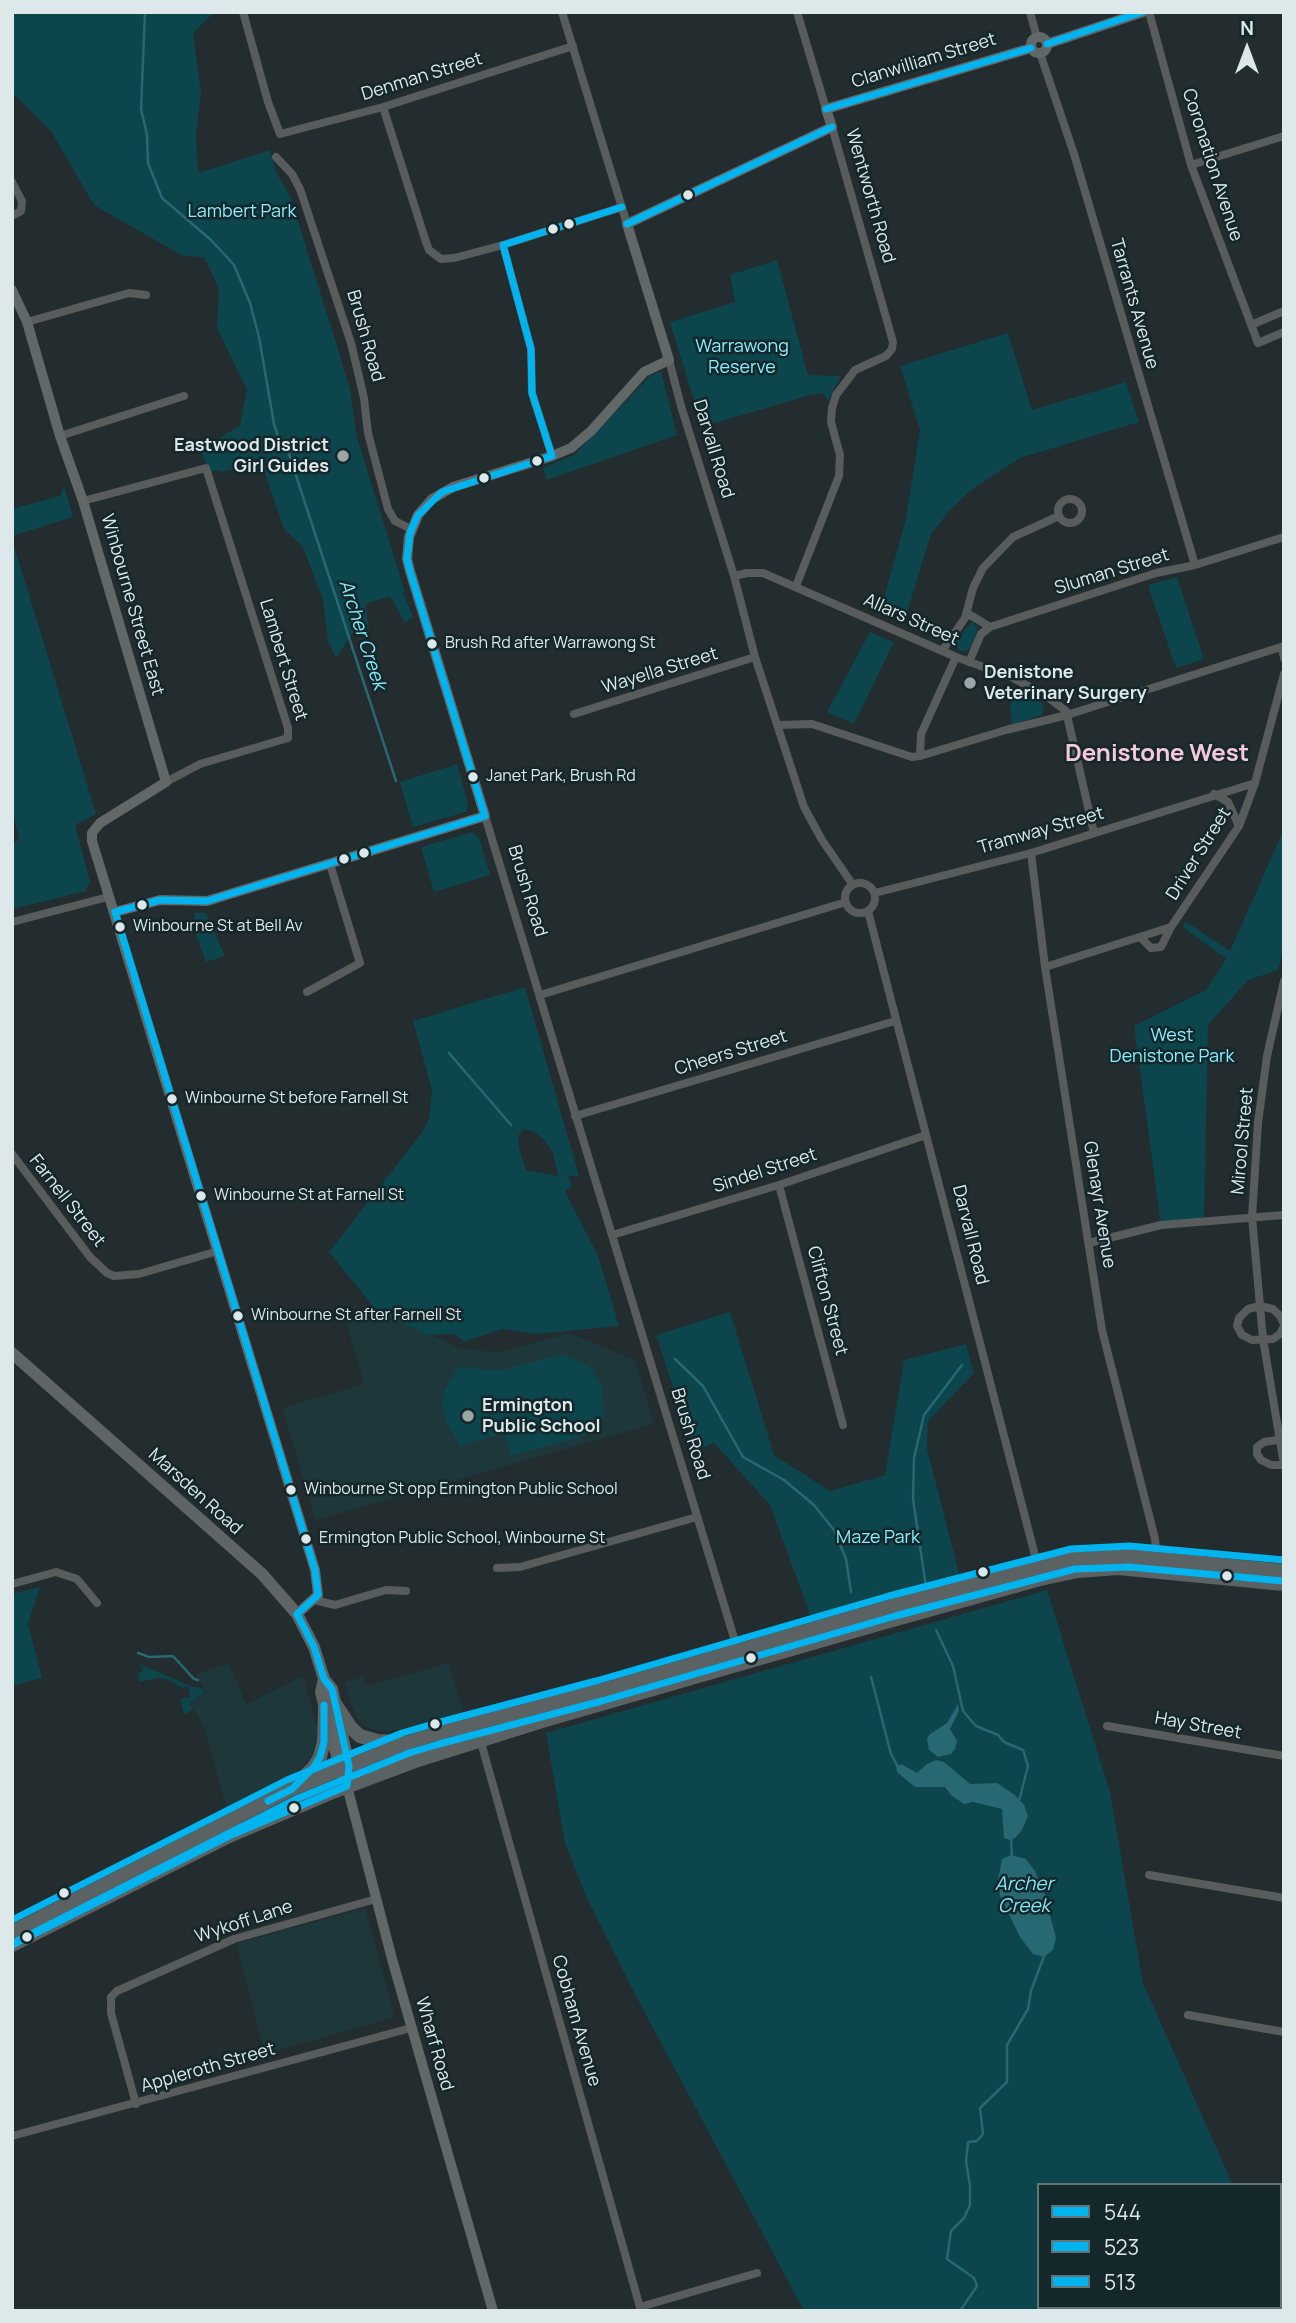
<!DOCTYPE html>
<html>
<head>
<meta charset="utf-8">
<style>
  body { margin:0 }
  #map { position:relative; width:1296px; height:2323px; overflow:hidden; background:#232c2f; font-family:Manrope,sans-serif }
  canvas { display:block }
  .frame { position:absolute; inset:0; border:14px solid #dde8ea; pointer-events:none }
  .legend { position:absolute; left:1037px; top:2183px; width:245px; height:126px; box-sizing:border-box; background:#14272a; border:2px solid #647477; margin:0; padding:9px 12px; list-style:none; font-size:21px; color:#dde8ea }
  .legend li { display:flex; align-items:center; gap:14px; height:35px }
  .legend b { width:35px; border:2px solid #647477 }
  .north { position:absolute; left:1212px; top:14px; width:70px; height:70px; -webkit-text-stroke:5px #14272a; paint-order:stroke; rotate:0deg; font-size:19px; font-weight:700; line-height:28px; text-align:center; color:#dde8ea }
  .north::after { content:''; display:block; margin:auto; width:24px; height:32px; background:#dde8ea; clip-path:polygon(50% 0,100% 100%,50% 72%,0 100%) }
</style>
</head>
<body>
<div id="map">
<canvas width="1296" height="2323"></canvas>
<div class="frame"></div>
<ul class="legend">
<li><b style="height:9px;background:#00b5ef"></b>544</li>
<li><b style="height:9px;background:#00b5ef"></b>523</li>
<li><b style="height:9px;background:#00b5ef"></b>513</li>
</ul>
<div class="north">N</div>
</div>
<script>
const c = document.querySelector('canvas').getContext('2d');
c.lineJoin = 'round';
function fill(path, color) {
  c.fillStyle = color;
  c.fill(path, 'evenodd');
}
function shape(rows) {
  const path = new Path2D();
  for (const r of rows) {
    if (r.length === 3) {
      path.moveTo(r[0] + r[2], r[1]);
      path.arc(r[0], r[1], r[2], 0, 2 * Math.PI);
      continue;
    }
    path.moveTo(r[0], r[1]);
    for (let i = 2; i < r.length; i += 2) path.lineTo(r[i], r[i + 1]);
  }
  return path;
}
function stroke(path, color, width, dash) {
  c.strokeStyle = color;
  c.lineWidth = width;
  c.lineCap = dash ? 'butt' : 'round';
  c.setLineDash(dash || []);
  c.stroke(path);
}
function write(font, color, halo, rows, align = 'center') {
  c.font = font + ' Manrope,sans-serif';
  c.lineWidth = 5;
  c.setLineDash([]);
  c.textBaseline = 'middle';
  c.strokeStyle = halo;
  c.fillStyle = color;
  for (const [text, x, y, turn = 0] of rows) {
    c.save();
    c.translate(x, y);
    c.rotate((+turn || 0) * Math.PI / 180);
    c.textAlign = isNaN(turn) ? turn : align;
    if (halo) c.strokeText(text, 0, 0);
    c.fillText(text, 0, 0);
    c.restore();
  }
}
fill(shape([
  [376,1310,460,1348,499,1352,570,1333,635,1360,654,1424,316,1520,282,1408,364,1384,345,1319],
  [229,1663,246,1704,303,1676,319,1734,316,1754,294,1774,227,1810,203,1724,189,1702,206,1693,196,1674],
  [449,1663,464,1714,396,1730,377,1731,363,1726,356,1716,350,1703,345,1682,363,1677,366,1686],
  [365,1908,395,2017,265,2054,236,1944]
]), '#1d373b');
fill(shape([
  [12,12,215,12,193,33,201,93,196,134,198,173,270,150,276,172,290,196,335,339,350,390,357,437,405,592,403,593,413,617,405,623,390,596,366,604,369,630,354,631,336,658,328,641,323,600,303,547,284,529,261,462,220,472,219,470,209,472,201,450,240,425,247,390,217,328,219,289,204,257,183,256,94,205,51,131,12,93],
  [777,260,808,375,841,376,828,401,823,393,810,395,702,427,670,322,735,302,730,275],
  [1008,333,1032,410,1126,382,1139,422,1020,458,971,490,950,510,931,534,905,619,881,608,905,523,920,430,900,366],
  [661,371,677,435,547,480,543,468,574,455,649,377],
  [64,486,73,517,12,536,12,509,60,496],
  [12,539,96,814,75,825,90,882,86,891,13,909,12,843,19,840,12,808],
  [1177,577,1204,659,1176,668,1148,585],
  [972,622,977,626,977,631,973,644,966,652,958,650,956,640],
  [870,632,894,642,854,724,827,712],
  [1015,687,1041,702,1044,709,1042,715,1012,725,1010,705],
  [457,764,468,803,466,812,413,827,400,782],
  [1284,829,1284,947,1278,970,1248,980,1208,1025,1204,1221,1161,1225,1134,1026,1206,990,1226,959,1183,927,1185,921,1230,951],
  [472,832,479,837,490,875,434,892,421,847],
  [194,913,206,913,225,956,206,962,196,934],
  [525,987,579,1176,565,1176,569,1177,572,1186,565,1191,598,1256,619,1326,538,1334,503,1329,468,1340,466,1343,454,1334,428,1335,376,1310,329,1252,423,1131,429,1118,432,1090,413,1021],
  [524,1129,534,1132,544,1140,553,1153,558,1176,526,1170,519,1148,518,1136],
  [730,1312,774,1455,830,1491,885,1475,904,1360,966,1344,974,1373,928,1421,927,1449,960,1577,811,1617,770,1505,714,1443,694,1451,656,1335],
  [562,1354,590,1367,603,1389,604,1414,592,1430,584,1436,511,1456,504,1433,460,1446,447,1423,442,1406,444,1391,458,1367,502,1370],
  [40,1587,28,1624,42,1678,12,1686,12,1594],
  [1047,1590,1110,1792,1143,1983,1233,2185,1039,2185,1039,2307,1280,2307,1280,2292,1284,2300,1284,2311,804,2311,636,1996,586,1896,565,1843,546,1733],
  [140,1664,193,1687,202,1688,204,1694,189,1702,193,1710,184,1714,180,1699,190,1697,188,1686,182,1688,168,1679,159,1678,139,1682,138,1673,143,1671]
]), '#0c454c');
fill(shape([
  [958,1704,959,1711,950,1729,957,1741,955,1749,951,1754,938,1757,929,1750,927,1739,930,1734,947,1723],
  [936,1760,944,1762,970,1784,997,1783,1015,1795,1024,1805,1028,1816,1022,1830,1015,1838,1010,1840,1004,1838,1002,1809,973,1802,964,1804,951,1795,945,1787,915,1787,897,1772,896,1765,903,1765,917,1773,927,1764],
  [1011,1855,1026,1859,1035,1871,1044,1892,1056,1938,1053,1950,1044,1957,1033,1954,1020,1937,1000,1896,998,1880,1002,1859]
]), '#276872');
stroke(shape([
  [145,12,141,109,147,135,148,163,162,198,211,240,234,265,250,303,259,337,274,424,283,452,288,451,396,781],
  [449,1053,511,1125],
  [675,1359,703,1386,743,1457,784,1480,814,1505,834,1530,846,1559,851,1592],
  [926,1587,913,1499,914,1458,924,1415,962,1365],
  [936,1630,953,1666,963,1711,976,1726,998,1735,1004,1742,1023,1750,1028,1766,1019,1801],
  [138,1653,149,1657,173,1656,194,1679,198,1680],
  [871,1677,891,1754,898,1767],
  [1011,1837,1012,1858],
  [960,2311,977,2286,974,2278,947,2259,951,2231,964,2218,970,2205,970,2186,966,2161,968,2142,977,2141,983,2134,980,2108,1007,2082,1007,2045,1028,2009,1031,1991,1044,1956]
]), '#276872', 2.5);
stroke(shape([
  [243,12,268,102,280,134,383,107,573,46],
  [562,12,627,224],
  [797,12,826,109],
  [1030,12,1037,38],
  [1149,12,1191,165,1258,343,1284,332],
  [1040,53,1074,154,1195,565],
  [383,107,426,242,429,250,441,259,454,258,503,245,622,207],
  [276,157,292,174,300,189,351,343,364,398,368,433,388,509,395,521,411,529],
  [1191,165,1284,136],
  [12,182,22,201,21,211,12,216],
  [503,245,531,349,532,393,552,456],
  [27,322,129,293,146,295],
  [1251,325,1284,311],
  [669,360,681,406,734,576,755,657,804,807,822,840,853,885],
  [60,436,184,396],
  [1070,511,12],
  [83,501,206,468,288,728,288,738,200,764,166,782],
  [734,576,747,573,763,573,956,657,1011,677,1045,695,1066,711,1094,833],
  [796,586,839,476,840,455,831,422,832,408,836,395,855,370,886,356,892,349,893,342,832,127],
  [967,613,990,627],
  [1282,647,1284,658],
  [942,651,965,618,973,588,983,568,1013,537,1059,516],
  [969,662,981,634,990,627,1156,573,1195,565,1284,537],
  [574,714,755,657],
  [779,725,812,724,912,757,920,756,1006,730,1067,715,1284,646],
  [920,756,921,734,956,657],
  [1214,794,1228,802,1239,826],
  [485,816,738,1651],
  [1031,853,1045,967,1102,1330,1155,1539,1157,1558],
  [860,898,15],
  [875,893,1031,853,1255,783],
  [868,911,1038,1567],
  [12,922,108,897],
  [1141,938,1151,948,1161,947,1171,927,1239,826,1255,783,1284,674],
  [1045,967,1171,927],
  [1284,981,1267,1056,1258,1123,1252,1217,1263,1339,1284,1465],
  [307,992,360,963,330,864],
  [540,995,846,902],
  [575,1116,895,1021],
  [12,1154,90,1257,107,1273,114,1276,139,1274,218,1251],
  [779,1185,843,1425],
  [612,1235,779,1185,926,1135],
  [1089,1243,1161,1225,1284,1215],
  [1284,1324,1280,1316,1273,1309,1260,1306,1248,1309,1239,1318,1237,1326,1242,1335,1252,1340,1273,1339,1280,1334,1284,1326],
  [1284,1439,1264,1442,1257,1447,1257,1454,1261,1460,1271,1465,1284,1465],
  [497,1568,520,1567,697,1517],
  [12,1584,56,1572,77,1579,97,1603],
  [314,1600,335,1605,386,1590,406,1591],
  [1107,1726,1284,1756],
  [480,1739,641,2311],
  [1149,1875,1284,1898],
  [1188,2015,1284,2032],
  [136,2104,111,2013,111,1997,117,1991,234,1939,376,1899],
  [12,2136,411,2028],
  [1280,2192,1284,2192],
  [640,2307,757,2273]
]), '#595c5d', 8);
stroke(shape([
  [1039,45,8],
  [1047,44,1143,12],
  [12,290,27,322,60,436,83,501,166,782,100,823,92,833,92,841,315,1570,318,1595,297,1614],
  [115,912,160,900,207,901,485,816,410,571,407,559,409,537,418,515,432,499,453,487,552,456,571,448,591,431,644,372,669,360,627,224,832,127,826,109,1031,48],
  [347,1786,392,1959,493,2311]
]), '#626768', 10);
stroke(shape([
  [12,1353,262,1574,297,1614,314,1647,324,1679,332,1689,349,1766,347,1786],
  [324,1679,321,1692,342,1776]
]), '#5f6566', 12);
stroke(shape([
  [335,1704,351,1728,360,1736,377,1741,401,1742],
  [298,1783,314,1767,320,1757,324,1742,325,1707],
  [12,1932,292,1789,406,1743,436,1734,599,1691,892,1606,1073,1559,1129,1556,1284,1571],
  [12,1945,229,1836,330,1793,418,1760,542,1721,882,1623,1040,1579,1078,1571,1118,1568,1284,1584]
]), '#5b6263', 14);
stroke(shape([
  [1047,44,1142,12],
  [826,109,1031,48],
  [627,224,832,127],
  [503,245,531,349,532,393,552,456],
  [503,245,622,207],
  [485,816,410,571,407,559,410,533,418,515,442,492,552,456],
  [115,912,315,1570,318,1595,297,1614],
  [115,912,160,900,207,901,485,816],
  [268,1801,292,1789,314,1767,320,1757,324,1742,324,1705],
  [12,1945,229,1836,347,1786,349,1766,332,1689,324,1679,314,1647,297,1614]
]), '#00b5ef', 7);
stroke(shape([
  [17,1941,296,1799,409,1753,439,1744,602,1701,895,1616,1075,1569,1129,1567,1283,1581]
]), '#00b5ef', 7);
stroke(shape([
  [12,1920,287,1780,402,1733,433,1724,596,1681,889,1596,1071,1549,1129,1546,1284,1560]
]), '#00b5ef', 7);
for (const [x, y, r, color] of [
  [688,195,6,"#dde8ea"],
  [569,224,6,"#dde8ea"],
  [553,229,6,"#dde8ea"],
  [343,456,7,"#9ca6a9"],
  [537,461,6,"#dde8ea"],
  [484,478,6,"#dde8ea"],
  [432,644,6,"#dde8ea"],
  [970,683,7,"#9ca6a9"],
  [473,777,6,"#dde8ea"],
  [364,853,6,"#dde8ea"],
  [344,859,6,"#dde8ea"],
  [142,905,6,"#dde8ea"],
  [120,927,6,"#dde8ea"],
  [172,1099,6,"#dde8ea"],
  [201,1196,6,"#dde8ea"],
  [238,1316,6,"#dde8ea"],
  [468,1416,7,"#9ca6a9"],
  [291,1490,6,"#dde8ea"],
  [306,1539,6,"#dde8ea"],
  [983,1572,6,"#dde8ea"],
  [1227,1576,6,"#dde8ea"],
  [751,1658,6,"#dde8ea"],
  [435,1724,6,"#dde8ea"],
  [294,1808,6,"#dde8ea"],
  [64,1893,6,"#dde8ea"],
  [27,1937,6,"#dde8ea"]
]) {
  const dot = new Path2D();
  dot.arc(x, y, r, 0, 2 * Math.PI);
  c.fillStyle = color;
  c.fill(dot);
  stroke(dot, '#14272a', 2.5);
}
write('16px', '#dde8ea', '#14272a', [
  ["Brush Rd after Warrawong St",445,644],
  ["Janet Park, Brush Rd",486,777],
  ["Winbourne St at Bell Av",133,927],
  ["Winbourne St before Farnell St",185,1099],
  ["Winbourne St at Farnell St",214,1196],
  ["Winbourne St after Farnell St",251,1316],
  ["Winbourne St opp Ermington Public School",304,1490],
  ["Ermington Public School, Winbourne St",319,1539]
], 'left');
write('18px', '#dde8ea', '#14272a', [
  ["Clanwilliam Street",924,61,-17],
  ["Denman Street",422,77,-17],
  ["Coronation Avenue",1212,165,72],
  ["Wentworth Road",870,196,74],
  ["Tarrants Avenue",1134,304,74],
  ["Brush Road",365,336,74],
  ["Darvall Road",713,449,73],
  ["Sluman Street",1112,572,-17],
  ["Winbourne Street East",132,605,74],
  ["Allars Street",911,620,24],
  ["Lambert Street",283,660,73],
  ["Wayella Street",660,671,-17],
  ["Tramway Street",1041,831,-16],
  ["Driver Street",1199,854,-58],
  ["Brush Road",527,891,73],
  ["Cheers Street",731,1053,-17],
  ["Mirool Street",1243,1141,-85],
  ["Sindel Street",765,1171,-18],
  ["Farnell Street",67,1201,52],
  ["Glenayr Avenue",1099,1205,81],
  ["Darvall Road",970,1235,76],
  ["Clifton Street",827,1301,75],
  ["Brush Road",690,1434,73],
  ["Marsden Road",195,1492,42],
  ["Hay Street",1198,1726,10],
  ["Wykoff Lane",244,1922,-18],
  ["Cobham Avenue",576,2021,74],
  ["Wharf Road",434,2044,74],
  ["Appleroth Street",208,2068,-16]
]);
write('18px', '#89ecfc', '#14272a', [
  ["Lambert Park",242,212],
  ["Warrawong",742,347],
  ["Reserve",742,368],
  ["West",1172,1036],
  ["Denistone Park",1172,1057],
  ["Maze Park",878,1538]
]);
write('bold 18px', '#dde8ea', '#14272a', [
  ["Eastwood District",329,446,"right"],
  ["Girl Guides",329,467,"right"],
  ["Denistone",984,673],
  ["Veterinary Surgery",984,694],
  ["Ermington",482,1406],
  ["Public School",482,1427]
], 'left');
write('italic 19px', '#85e7f7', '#14272a', [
  ["Archer Creek",362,635,72],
  ["Archer",1024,1885],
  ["Creek",1024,1907]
]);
write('bold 24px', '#f7c8dc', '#14272a', [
  ["Denistone West",1157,754]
]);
</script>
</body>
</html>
